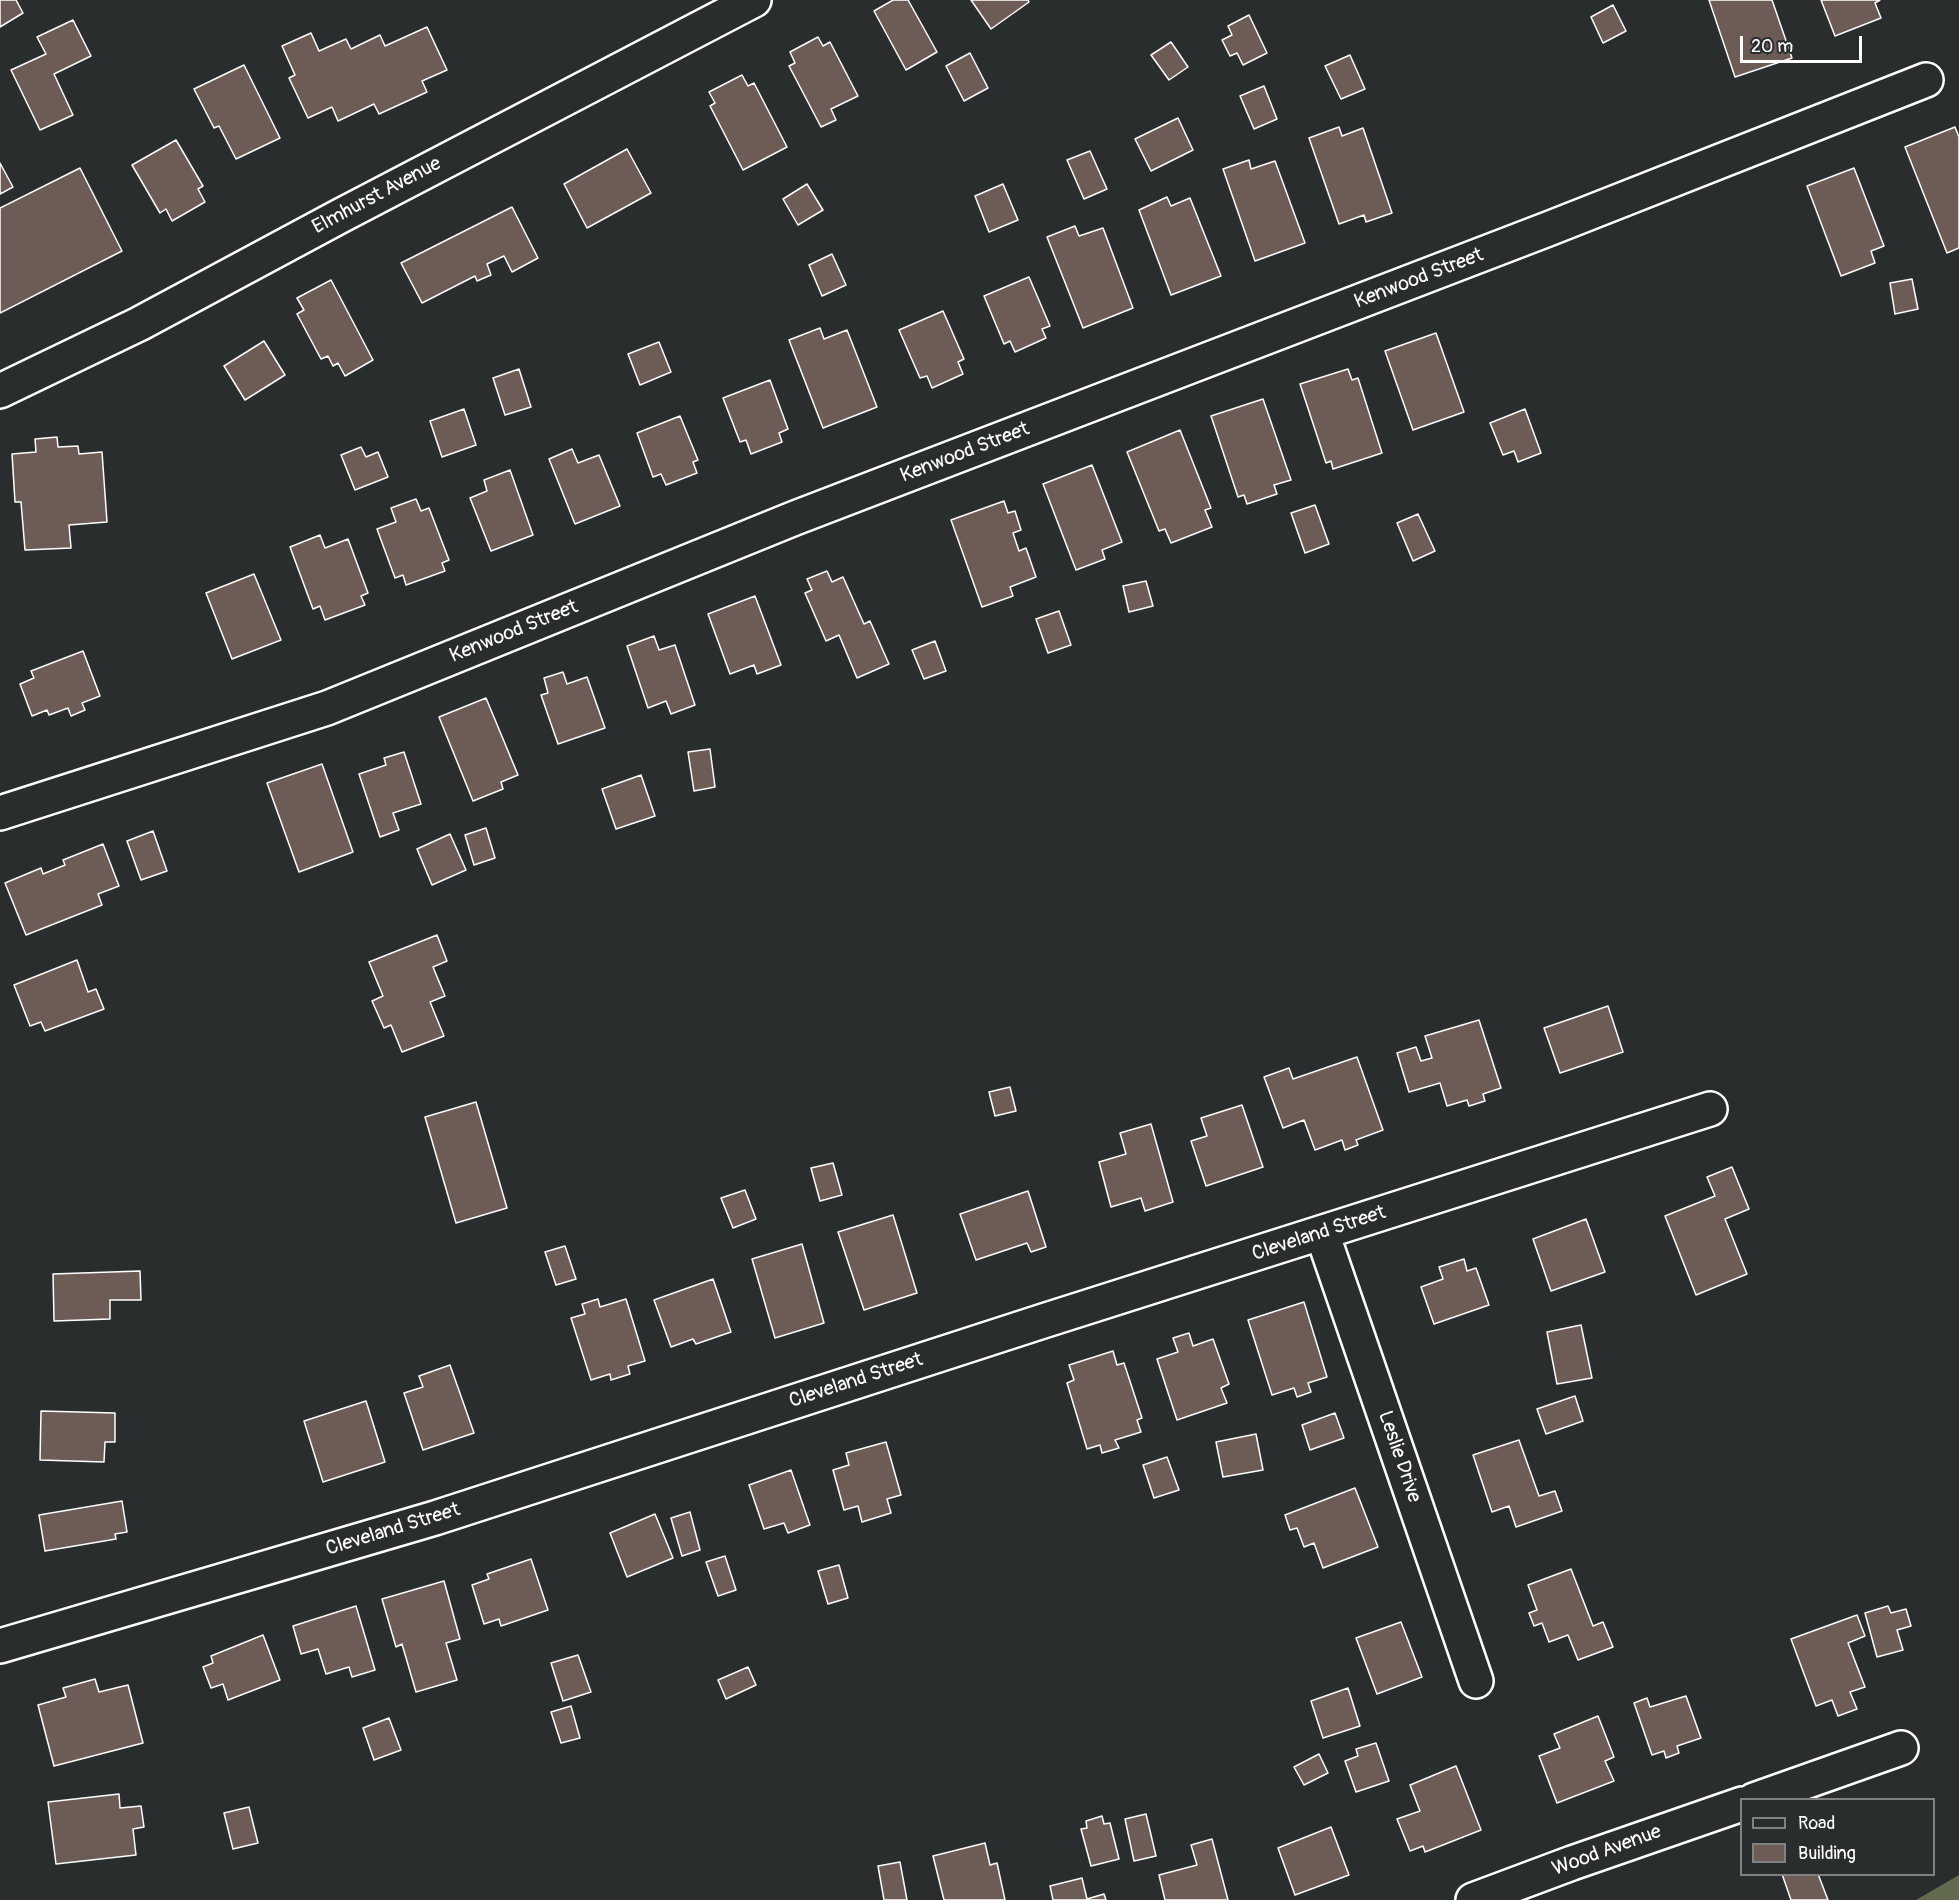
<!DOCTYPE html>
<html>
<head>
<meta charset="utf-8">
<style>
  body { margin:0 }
  #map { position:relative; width:1959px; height:1900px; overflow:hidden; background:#2a2d2e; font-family:Pangolin,sans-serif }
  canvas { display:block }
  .legend { position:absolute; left:1740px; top:1798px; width:195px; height:78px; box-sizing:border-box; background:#2a2d2e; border:2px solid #7f8182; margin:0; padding:8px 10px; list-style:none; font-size:18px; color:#fff }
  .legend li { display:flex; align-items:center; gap:12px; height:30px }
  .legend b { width:30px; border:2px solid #7f8182 }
  .scale { position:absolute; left:1740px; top:36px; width:122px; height:27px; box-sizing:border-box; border:3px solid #fff; border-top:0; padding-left:8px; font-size:18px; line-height:21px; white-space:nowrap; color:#fff; -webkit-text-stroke:4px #2a2d2e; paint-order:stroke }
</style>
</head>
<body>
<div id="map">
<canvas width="1959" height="1900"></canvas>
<ul class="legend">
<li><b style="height:8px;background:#2a2d2e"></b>Road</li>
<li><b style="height:16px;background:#6d5c56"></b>Building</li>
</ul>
<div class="scale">20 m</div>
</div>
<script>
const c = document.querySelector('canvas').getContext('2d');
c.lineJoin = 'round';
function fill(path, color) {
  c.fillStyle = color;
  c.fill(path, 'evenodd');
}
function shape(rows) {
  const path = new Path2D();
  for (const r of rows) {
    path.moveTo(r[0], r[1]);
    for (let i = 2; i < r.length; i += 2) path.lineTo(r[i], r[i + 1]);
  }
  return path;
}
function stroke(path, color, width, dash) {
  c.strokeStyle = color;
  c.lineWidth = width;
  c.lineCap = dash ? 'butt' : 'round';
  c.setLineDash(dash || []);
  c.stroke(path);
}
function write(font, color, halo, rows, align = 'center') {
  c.font = font + ' Pangolin,sans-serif';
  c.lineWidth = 6;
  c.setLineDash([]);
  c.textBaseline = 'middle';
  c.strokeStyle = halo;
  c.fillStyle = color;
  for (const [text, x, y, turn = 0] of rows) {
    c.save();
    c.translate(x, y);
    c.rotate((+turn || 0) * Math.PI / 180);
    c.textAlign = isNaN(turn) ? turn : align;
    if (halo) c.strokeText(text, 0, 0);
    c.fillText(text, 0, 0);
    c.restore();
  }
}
fill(shape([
  [1959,1875,1959,1900,1916,1900]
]), '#61694f');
const building = shape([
  [0,0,16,0,23,13,0,27,0,0],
  [893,0,908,0,937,52,906,70,874,11,893,0],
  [971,0,1028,0,1029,2,991,29,971,0],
  [1709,0,1772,0,1792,58,1735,77,1709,0],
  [1821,0,1880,0,1875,3,1881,18,1835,36,1821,0],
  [1613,5,1626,31,1603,43,1591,17,1613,5],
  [1249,15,1267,53,1243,65,1237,53,1230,56,1222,40,1232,35,1228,26,1249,15],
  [73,20,91,56,54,74,73,115,40,130,11,70,46,54,37,37,73,20],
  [427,27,447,70,422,81,427,92,379,114,374,104,338,121,332,107,308,118,289,78,295,75,282,46,311,33,319,51,346,39,351,49,380,35,385,46,427,27],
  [818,37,823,46,830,42,858,96,831,109,836,120,821,127,789,66,795,63,790,52,818,37],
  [1171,42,1188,67,1169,80,1151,55,1171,42],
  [970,53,988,88,964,101,946,66,970,53],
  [1350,55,1365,89,1341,99,1325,66,1350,55],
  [244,65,280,138,236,159,219,126,214,128,194,89,244,65],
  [742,75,748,86,754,83,787,147,743,170,710,106,715,103,709,92,742,75],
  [1264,86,1277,119,1254,129,1240,96,1264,86],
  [1178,118,1193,150,1151,171,1135,139,1178,118],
  [1339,127,1342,136,1363,128,1392,213,1366,222,1364,215,1339,224,1309,138,1339,127],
  [1955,127,1959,137,1959,248,1947,253,1905,147,1955,127],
  [176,140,203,186,198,189,205,202,172,221,166,209,160,213,132,165,176,140],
  [627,149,651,193,587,228,564,184,627,149],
  [1090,151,1107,189,1084,199,1067,160,1090,151],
  [1249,160,1251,169,1275,161,1305,243,1255,261,1223,169,1249,160],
  [0,163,13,187,0,194,0,163],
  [80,168,122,251,0,313,0,208,80,168],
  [1854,168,1884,246,1871,251,1875,263,1841,276,1807,186,1854,168],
  [807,184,823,210,798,225,783,199,807,184],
  [1003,184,1018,220,989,232,975,196,1003,184],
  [1167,197,1171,206,1190,198,1221,276,1171,295,1139,210,1167,197],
  [512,207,538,258,512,272,504,256,487,264,491,275,477,281,475,276,422,303,401,263,512,207],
  [1075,226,1079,236,1103,228,1133,308,1083,328,1047,237,1075,226],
  [832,254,846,285,822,296,809,265,832,254],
  [1029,277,1050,326,1042,329,1046,338,1015,352,1010,341,1004,344,984,296,1029,277],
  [1912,279,1918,309,1895,314,1890,283,1912,279],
  [331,280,373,360,345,376,338,363,333,366,328,356,321,359,297,314,304,310,297,298,331,280],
  [943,311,964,359,958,362,963,374,932,388,927,376,920,378,899,330,943,311],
  [820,328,824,339,847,330,877,407,823,428,789,340,820,328],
  [1436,333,1464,412,1413,430,1385,351,1436,333],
  [264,341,285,375,245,400,224,366,264,341],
  [659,342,671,372,640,385,628,354,659,342],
  [519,369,531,407,505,415,493,378,519,369],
  [1348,369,1352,380,1358,378,1382,453,1333,469,1331,461,1326,463,1300,384,1348,369],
  [770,380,788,429,779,433,782,442,751,454,746,440,740,442,723,398,770,380],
  [1263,399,1291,480,1274,485,1277,494,1247,504,1244,495,1238,497,1211,416,1263,399],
  [464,409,476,445,442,457,430,421,464,409],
  [1525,409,1541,453,1518,462,1514,451,1503,455,1490,423,1525,409],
  [680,416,698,460,693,462,697,473,666,485,661,474,653,477,637,433,680,416],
  [1180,430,1211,508,1205,510,1212,527,1171,543,1165,529,1159,531,1127,452,1180,430],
  [57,437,58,447,78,446,79,454,102,452,107,522,69,525,71,548,25,550,21,502,15,502,12,454,36,452,35,439,57,437],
  [361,447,366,457,378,452,388,477,355,490,341,455,361,447],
  [572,449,578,463,599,455,620,506,575,524,549,459,572,449],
  [1092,465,1122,542,1102,550,1105,559,1076,570,1043,484,1092,465],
  [510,470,533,535,491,551,470,498,487,491,484,480,510,470],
  [416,499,421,511,429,508,449,560,442,563,445,571,406,585,403,575,395,578,377,529,396,522,391,508,416,499],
  [1004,501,1008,513,1015,511,1021,530,1013,533,1019,551,1026,548,1036,577,1010,587,1013,596,982,607,951,520,1004,501],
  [1315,505,1329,544,1305,553,1291,513,1315,505],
  [1418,514,1435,551,1413,561,1397,523,1418,514],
  [320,535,325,548,348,539,368,593,361,596,365,605,325,620,320,606,313,609,290,547,320,535],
  [827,571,832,582,843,577,864,624,870,621,889,664,857,678,839,635,826,641,805,593,812,590,807,579,827,571],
  [254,574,281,640,232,659,206,593,254,574],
  [1146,581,1153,606,1129,612,1123,586,1146,581],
  [755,596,781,665,757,674,754,665,730,674,708,614,755,596],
  [1059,611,1071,645,1048,653,1036,619,1059,611],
  [654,636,659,650,675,645,695,705,671,714,666,701,648,708,627,646,654,636],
  [935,641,946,671,924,679,912,650,935,641],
  [83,651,100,696,82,703,85,710,71,716,68,708,49,715,47,710,32,716,20,684,34,678,31,671,83,651],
  [563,672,567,684,587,677,605,728,558,744,541,695,548,693,544,678,563,672],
  [486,698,518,775,501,782,503,789,473,801,439,717,486,698],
  [710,749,715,787,694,791,688,752,710,749],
  [404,752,421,804,393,813,399,830,380,837,359,774,386,765,384,758,404,752],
  [322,764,353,852,299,872,267,783,322,764],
  [641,775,655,816,616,829,602,789,641,775],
  [486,828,495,858,474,865,465,835,486,828],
  [153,831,167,871,141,880,127,841,153,831],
  [450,834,466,870,432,885,417,849,450,834],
  [103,844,119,886,98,894,102,905,26,935,5,883,41,868,43,874,65,865,63,860,103,844],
  [437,935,447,961,433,967,445,996,430,1002,444,1036,402,1052,391,1025,384,1028,372,1001,383,996,369,962,437,935],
  [77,960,88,992,96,989,104,1009,45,1031,41,1022,30,1026,14,985,77,960],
  [1608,1006,1623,1052,1560,1073,1544,1028,1608,1006],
  [1479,1020,1501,1088,1483,1094,1485,1101,1469,1106,1467,1100,1447,1106,1440,1083,1409,1092,1397,1053,1416,1047,1421,1061,1432,1058,1425,1036,1479,1020],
  [1357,1057,1383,1130,1356,1140,1358,1145,1345,1150,1342,1140,1315,1150,1304,1120,1283,1128,1264,1077,1289,1068,1293,1079,1357,1057],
  [1010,1087,1016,1111,995,1116,989,1092,1010,1087],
  [476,1102,507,1208,456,1223,425,1117,476,1102],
  [1242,1105,1263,1167,1206,1186,1191,1141,1207,1136,1201,1118,1242,1105],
  [1151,1124,1173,1202,1145,1211,1141,1198,1111,1207,1099,1162,1126,1154,1120,1133,1151,1124],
  [833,1163,842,1195,820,1201,811,1168,833,1163],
  [1732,1167,1749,1209,1725,1219,1747,1274,1696,1295,1665,1216,1715,1196,1707,1177,1732,1167],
  [745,1190,756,1219,733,1228,721,1198,745,1190],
  [1028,1191,1046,1247,1031,1252,1027,1243,976,1260,960,1214,1028,1191],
  [893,1215,917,1293,864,1310,838,1232,893,1215],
  [1586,1219,1605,1272,1551,1291,1533,1239,1586,1219],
  [802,1244,824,1323,775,1338,752,1259,802,1244],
  [565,1246,576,1279,556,1285,545,1252,565,1246],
  [1464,1259,1467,1271,1476,1268,1489,1305,1434,1324,1421,1287,1443,1279,1439,1267,1464,1259],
  [140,1271,141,1300,110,1300,110,1319,54,1321,53,1274,140,1271],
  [713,1279,731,1332,696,1344,693,1339,671,1347,654,1300,713,1279],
  [598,1299,600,1307,626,1299,645,1361,628,1366,630,1374,611,1380,610,1374,591,1380,571,1318,585,1314,582,1304,598,1299],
  [1304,1302,1327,1377,1308,1383,1311,1392,1297,1397,1294,1388,1272,1395,1248,1320,1304,1302],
  [1581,1325,1592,1378,1557,1384,1547,1332,1581,1325],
  [1189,1333,1193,1346,1213,1339,1229,1384,1221,1388,1227,1403,1177,1420,1157,1359,1178,1352,1173,1338,1189,1333],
  [1113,1351,1117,1365,1124,1363,1142,1418,1137,1420,1141,1432,1115,1440,1119,1448,1102,1453,1100,1445,1087,1449,1067,1383,1074,1380,1069,1365,1113,1351],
  [450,1365,474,1433,423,1450,404,1393,423,1387,419,1376,450,1365],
  [1575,1396,1583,1421,1546,1434,1537,1409,1575,1396],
  [366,1401,385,1462,323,1482,304,1421,366,1401],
  [41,1411,115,1413,115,1442,105,1442,104,1462,40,1460,41,1411],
  [1335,1413,1344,1438,1310,1450,1302,1425,1335,1413],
  [1256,1434,1263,1470,1223,1477,1216,1442,1256,1434],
  [1519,1440,1539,1496,1555,1491,1562,1511,1516,1527,1509,1506,1492,1512,1473,1455,1519,1440],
  [886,1442,901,1495,887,1499,891,1513,862,1522,858,1506,844,1510,833,1470,849,1465,846,1453,886,1442],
  [1167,1457,1179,1490,1154,1498,1143,1465,1167,1457],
  [791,1470,810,1525,788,1533,784,1523,764,1529,749,1485,791,1470],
  [1355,1488,1378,1547,1323,1568,1314,1543,1304,1547,1297,1528,1290,1530,1285,1515,1355,1488],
  [122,1501,127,1532,115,1534,116,1539,45,1551,39,1515,122,1501],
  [690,1512,700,1550,682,1556,671,1518,690,1512],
  [655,1514,673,1558,627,1577,610,1533,655,1514],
  [725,1556,736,1590,718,1596,706,1562,725,1556],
  [531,1559,548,1610,501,1626,499,1619,484,1624,472,1585,489,1579,487,1574,531,1559],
  [839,1565,848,1598,828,1604,818,1571,839,1565],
  [1571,1569,1593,1626,1603,1622,1613,1647,1578,1660,1568,1635,1549,1642,1542,1623,1534,1626,1529,1613,1537,1610,1528,1585,1571,1569],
  [444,1581,460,1639,446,1643,457,1680,416,1692,402,1644,396,1647,382,1599,444,1581],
  [356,1606,375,1670,352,1677,349,1667,326,1674,318,1649,301,1654,293,1626,356,1606],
  [1888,1606,1891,1613,1906,1609,1911,1626,1897,1630,1903,1650,1877,1657,1865,1613,1888,1606],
  [1857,1615,1865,1636,1848,1643,1865,1687,1850,1692,1857,1709,1838,1716,1832,1700,1816,1706,1791,1639,1857,1615],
  [1401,1622,1422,1677,1377,1694,1356,1638,1401,1622],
  [263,1635,280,1680,228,1700,223,1684,211,1688,203,1667,213,1663,211,1656,263,1635],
  [578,1655,591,1692,563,1701,551,1663,578,1655],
  [748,1667,756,1685,726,1699,718,1680,748,1667],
  [95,1679,99,1692,128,1685,143,1743,54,1766,38,1705,66,1697,63,1688,95,1679],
  [1348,1688,1360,1726,1323,1738,1311,1701,1348,1688],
  [1686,1696,1701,1738,1677,1746,1679,1753,1666,1758,1664,1751,1652,1755,1634,1703,1647,1698,1650,1707,1686,1696],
  [571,1706,580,1738,561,1743,551,1712,571,1706],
  [1598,1716,1614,1757,1605,1761,1614,1781,1557,1803,1539,1756,1560,1748,1554,1734,1598,1716],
  [389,1718,401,1750,374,1760,363,1728,389,1718],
  [1376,1743,1389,1781,1356,1792,1345,1761,1358,1756,1356,1749,1376,1743],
  [1319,1754,1328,1773,1304,1785,1294,1767,1319,1754],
  [1456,1766,1481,1830,1425,1852,1423,1846,1410,1851,1397,1819,1420,1811,1410,1785,1456,1766],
  [119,1794,120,1808,141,1806,144,1827,133,1829,136,1855,56,1864,48,1802,119,1794],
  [249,1807,258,1843,233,1849,224,1813,249,1807],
  [1146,1814,1156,1856,1134,1861,1125,1819,1146,1814],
  [1102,1816,1104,1824,1110,1823,1119,1859,1091,1866,1081,1829,1087,1828,1086,1821,1102,1816],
  [1331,1827,1349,1875,1295,1895,1278,1848,1331,1827],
  [1212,1839,1228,1900,1165,1900,1159,1875,1197,1865,1191,1845,1212,1839],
  [985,1843,990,1865,997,1863,1005,1900,944,1900,933,1856,985,1843],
  [900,1862,907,1900,884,1900,878,1866,900,1862],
  [1782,1874,1818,1874,1828,1900,1791,1900,1782,1874],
  [1082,1878,1087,1899,1104,1894,1106,1900,1053,1900,1050,1886,1082,1878]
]);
fill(building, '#6d5c56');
stroke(building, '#fff', 1.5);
const minor = shape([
  [0,391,139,324,342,215,754,0],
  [0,813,327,708,795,518,1548,229,1926,80],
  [1322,1233,1476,1681],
  [0,1646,435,1518,1040,1322,1710,1109],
  [1754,1800,1901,1748],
  [1473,1900,1572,1863,1742,1804]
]);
stroke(minor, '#fff', 38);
stroke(minor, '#2a2d2e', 33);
write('20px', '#fff', '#2a2d2e', [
  ["Elmhurst Avenue",377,196,-28],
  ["Kenwood Street",1419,279,-21],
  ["Kenwood Street",965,453,-21],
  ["Kenwood Street",514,632,-22],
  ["Cleveland Street",1319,1234,-18],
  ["Cleveland Street",856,1381,-18],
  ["Leslie Drive",1399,1457,71],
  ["Cleveland Street",393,1530,-17],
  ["Wood Avenue",1607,1851,-20]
]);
</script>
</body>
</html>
